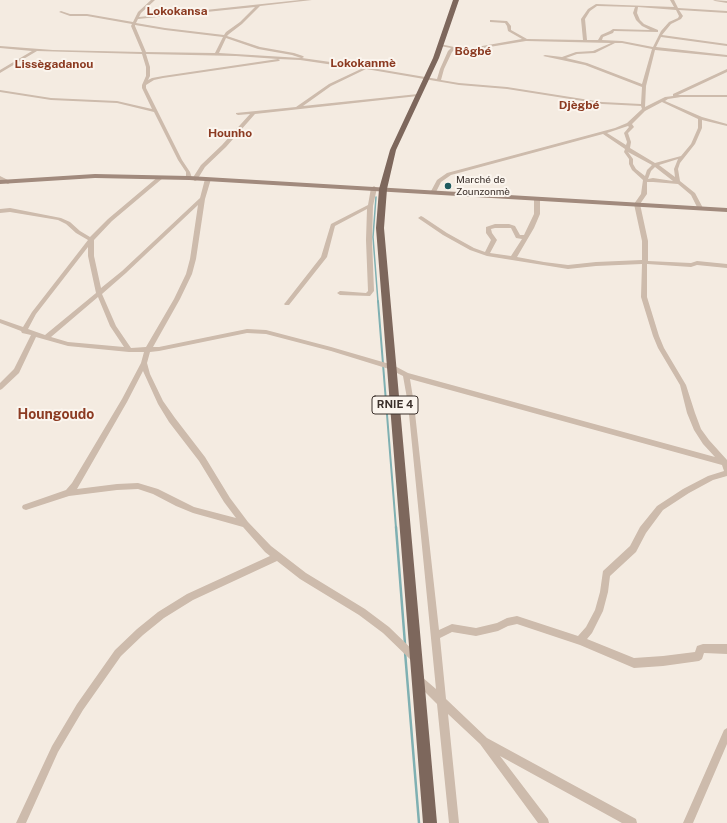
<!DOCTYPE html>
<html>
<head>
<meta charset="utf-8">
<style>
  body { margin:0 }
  canvas { display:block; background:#f4ebe1 }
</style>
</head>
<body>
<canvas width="727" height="823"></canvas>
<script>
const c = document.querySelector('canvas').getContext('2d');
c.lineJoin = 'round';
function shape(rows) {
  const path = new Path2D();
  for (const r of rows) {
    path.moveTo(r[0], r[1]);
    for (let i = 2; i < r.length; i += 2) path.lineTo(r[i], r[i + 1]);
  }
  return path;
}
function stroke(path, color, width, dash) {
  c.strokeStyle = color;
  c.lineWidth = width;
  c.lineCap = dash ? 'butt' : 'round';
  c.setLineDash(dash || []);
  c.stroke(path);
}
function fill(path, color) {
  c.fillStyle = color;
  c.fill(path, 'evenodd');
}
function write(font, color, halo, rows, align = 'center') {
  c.font = font + ' "Public Sans",sans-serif';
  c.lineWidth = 4;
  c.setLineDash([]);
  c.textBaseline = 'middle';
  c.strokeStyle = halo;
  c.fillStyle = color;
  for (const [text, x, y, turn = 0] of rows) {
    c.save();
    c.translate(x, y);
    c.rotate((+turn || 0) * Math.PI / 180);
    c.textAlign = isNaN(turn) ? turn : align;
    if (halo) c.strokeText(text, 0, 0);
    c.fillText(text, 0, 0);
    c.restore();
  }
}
stroke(shape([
  [376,197,373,237,378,302]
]), '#7fb0b2', 1.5);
stroke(shape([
  [378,301,396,528]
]), '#7fb0b2', 2);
stroke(shape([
  [396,527,405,644],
  [405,652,419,823]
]), '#7fb0b2', 2.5);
fill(shape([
  [151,0,155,0,141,13,139,17,300,0,312,0,260,6,242,24,229,34,227,36,260,47,294,53,303,56,304,57,302,58,366,67,437,79,440,69,448,51,451,48,440,46,440,44,454,47,471,48,522,39,508,31,507,26,505,23,490,22,490,20,491,20,507,21,511,26,511,30,527,39,583,40,581,19,588,9,596,4,674,7,670,0,674,0,678,8,727,11,727,13,679,10,683,16,681,19,671,24,662,35,727,44,727,46,661,37,656,47,727,55,727,57,655,50,646,86,645,107,665,97,673,96,673,94,727,69,727,72,678,95,727,95,727,97,681,97,668,99,665,101,702,117,727,124,727,126,702,120,702,128,695,144,680,163,678,169,680,181,695,193,703,208,702,209,698,209,691,195,678,184,653,182,647,182,647,194,640,204,648,241,648,261,691,263,697,261,727,264,727,268,697,265,691,267,647,264,647,297,659,336,664,348,686,385,695,413,701,429,709,440,727,460,727,476,713,480,689,493,663,510,646,533,636,552,610,576,608,592,603,611,592,633,587,639,634,658,663,656,695,652,697,646,703,644,727,644,727,654,704,653,702,659,699,661,663,666,634,668,580,645,517,624,508,626,498,631,476,636,452,632,440,638,446,699,487,738,636,819,637,823,622,823,500,756,548,819,549,823,538,823,480,744,448,714,459,823,449,823,437,704,416,683,414,680,416,677,419,675,422,677,436,689,408,404,403,376,389,369,331,351,266,334,247,333,159,351,150,352,147,363,150,374,163,401,175,418,205,457,230,498,248,522,271,546,306,573,365,609,389,627,419,656,421,659,419,662,416,664,413,662,383,633,359,615,300,579,277,561,193,600,164,618,143,635,121,656,83,710,58,752,26,823,16,823,52,746,77,704,115,650,137,629,158,612,187,594,270,556,265,552,243,527,193,513,176,506,153,494,138,489,117,490,69,496,26,510,23,509,22,507,23,505,66,490,72,483,122,399,141,363,144,352,129,352,68,346,36,337,19,373,2,389,0,390,0,383,14,369,31,335,22,333,21,331,0,323,0,319,23,327,32,312,88,240,76,233,66,224,58,220,10,212,0,213,0,209,10,208,61,218,70,222,80,231,90,237,108,219,159,176,163,176,163,178,112,221,94,240,94,256,101,288,122,271,200,198,205,179,210,178,211,179,205,199,196,259,192,274,180,299,153,347,159,347,247,329,266,330,331,347,393,365,408,373,715,457,703,444,694,430,687,413,680,385,658,348,653,336,641,297,642,264,596,266,568,269,487,256,470,250,443,235,418,218,421,216,423,217,447,233,474,248,485,252,491,240,486,233,486,227,495,224,509,224,515,226,520,235,524,235,534,214,534,199,537,197,540,199,540,214,534,228,517,257,544,262,568,265,596,262,642,260,642,241,634,204,641,194,643,180,632,170,629,164,629,159,624,152,625,149,603,134,451,175,441,182,435,194,431,194,430,193,437,180,447,173,615,128,627,123,642,109,641,106,602,104,507,89,459,85,366,69,331,86,303,106,418,94,420,95,418,96,255,114,226,147,205,167,197,180,195,181,192,179,201,165,222,145,250,114,238,115,236,114,236,113,296,107,329,84,361,69,300,60,278,59,280,60,279,61,163,78,154,80,146,85,146,88,182,160,190,172,192,178,189,180,186,178,186,172,178,160,154,112,117,103,51,100,0,92,0,90,51,98,117,101,152,109,142,88,142,85,146,76,146,67,142,54,37,51,0,73,0,70,32,51,0,48,0,46,53,50,142,52,131,26,132,24,87,16,70,16,59,12,61,11,70,14,87,14,133,22,138,12,151,0],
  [597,6,635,7,633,13,636,20,642,26,650,30,613,29,610,31,601,35,598,40,587,40,585,19,590,11,597,6],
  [255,7,240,22,226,32,224,35,165,28,136,23,138,19,255,7],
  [638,7,676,10,679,16,678,18,669,22,661,31,653,47,622,41,602,40,603,37,613,33,614,31,658,32,658,30,644,24,640,20,637,13,638,7],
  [135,25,165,30,223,37,215,53,146,52,135,26,135,25],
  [226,38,258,49,292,55,301,58,219,53,226,38],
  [526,41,611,43,593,51,576,52,562,57,545,55,543,56,585,65,642,87,641,104,602,102,507,87,459,83,441,80,444,69,452,52,455,49,471,50,526,41],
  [615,43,622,43,652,49,642,84,587,63,566,58,577,54,595,53,615,43],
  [146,54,236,56,278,59,163,76,152,78,148,80,150,76,150,67,146,54],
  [662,102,698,119,698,128,691,144,681,156,655,163,630,148,631,142,628,133,634,127,632,124,645,111,662,102],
  [628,126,629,127,624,133,627,142,626,145,607,133,628,126],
  [628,152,652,165,647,170,645,176,636,169,633,164,633,159,628,152],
  [678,159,674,169,675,177,659,165,678,159],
  [655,167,673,181,653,178,648,179,651,171,655,167],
  [198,205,190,259,186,274,174,299,146,347,131,348,116,326,102,294,126,273,198,205],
  [495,228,511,228,516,238,522,239,511,256,490,253,497,240,492,233,491,229,495,228],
  [88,247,88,256,96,293,45,335,28,329,36,314,88,247],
  [98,297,110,326,124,347,68,342,51,337,98,297],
  [143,371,158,404,169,422,199,461,224,502,236,518,194,507,158,489,138,483,117,484,77,489,127,402,143,371],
  [410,379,722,465,724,471,708,476,683,489,657,506,640,527,630,546,603,571,600,592,595,610,586,627,578,636,517,616,507,618,497,623,476,628,452,624,439,630,414,404,410,379],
  [713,0,727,1,727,3,715,1,713,0],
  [0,176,10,181,11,182,8,184,0,180,0,176],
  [374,186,377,188,373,206,372,240,374,291,370,296,340,295,337,293,340,291,366,293,368,291,366,240,367,209,335,226,327,257,289,305,285,305,284,304,285,303,321,257,331,224,368,205,371,188,374,186],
  [727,728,727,744,693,823,683,823,724,730,727,728]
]), '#cdbbac');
fill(shape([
  [95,174,189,176,727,208,727,212,189,180,95,178,0,184,0,180,95,174]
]), '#a18a7d');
fill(shape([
  [453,0,459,0,439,58,396,150,387,189,384,228,437,823,423,823,376,228,379,189,390,150,433,58,453,0]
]), '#7d675c');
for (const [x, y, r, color] of [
  [448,186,4,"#1f5a5e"]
]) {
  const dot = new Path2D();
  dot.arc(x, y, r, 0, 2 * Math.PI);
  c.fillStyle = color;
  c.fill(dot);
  stroke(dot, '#fbf5ee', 1.5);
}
write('10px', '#3b302b', '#fbf5ee', [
  ["Marché de",456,180],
  ["Zounzonmè",456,192]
], 'left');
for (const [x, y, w] of [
  [395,405,46]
]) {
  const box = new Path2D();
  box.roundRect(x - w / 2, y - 9, w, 18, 3);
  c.fillStyle = '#fbf5ee';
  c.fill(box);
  stroke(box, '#3b302b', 1);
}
write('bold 11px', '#3b302b', null, [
  ["RNIE 4",395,405]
]);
write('bold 12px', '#8c3b22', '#fbf5ee', [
  ["Lokokansa",177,11],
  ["Bôgbé",473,51],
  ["Lokokanmè",363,63],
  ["Lissègadanou",54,64],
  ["Djègbé",579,105],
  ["Hounho",230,133]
]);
write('bold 14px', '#8c3b22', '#fbf5ee', [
  ["Houngoudo",56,415]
]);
</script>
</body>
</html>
